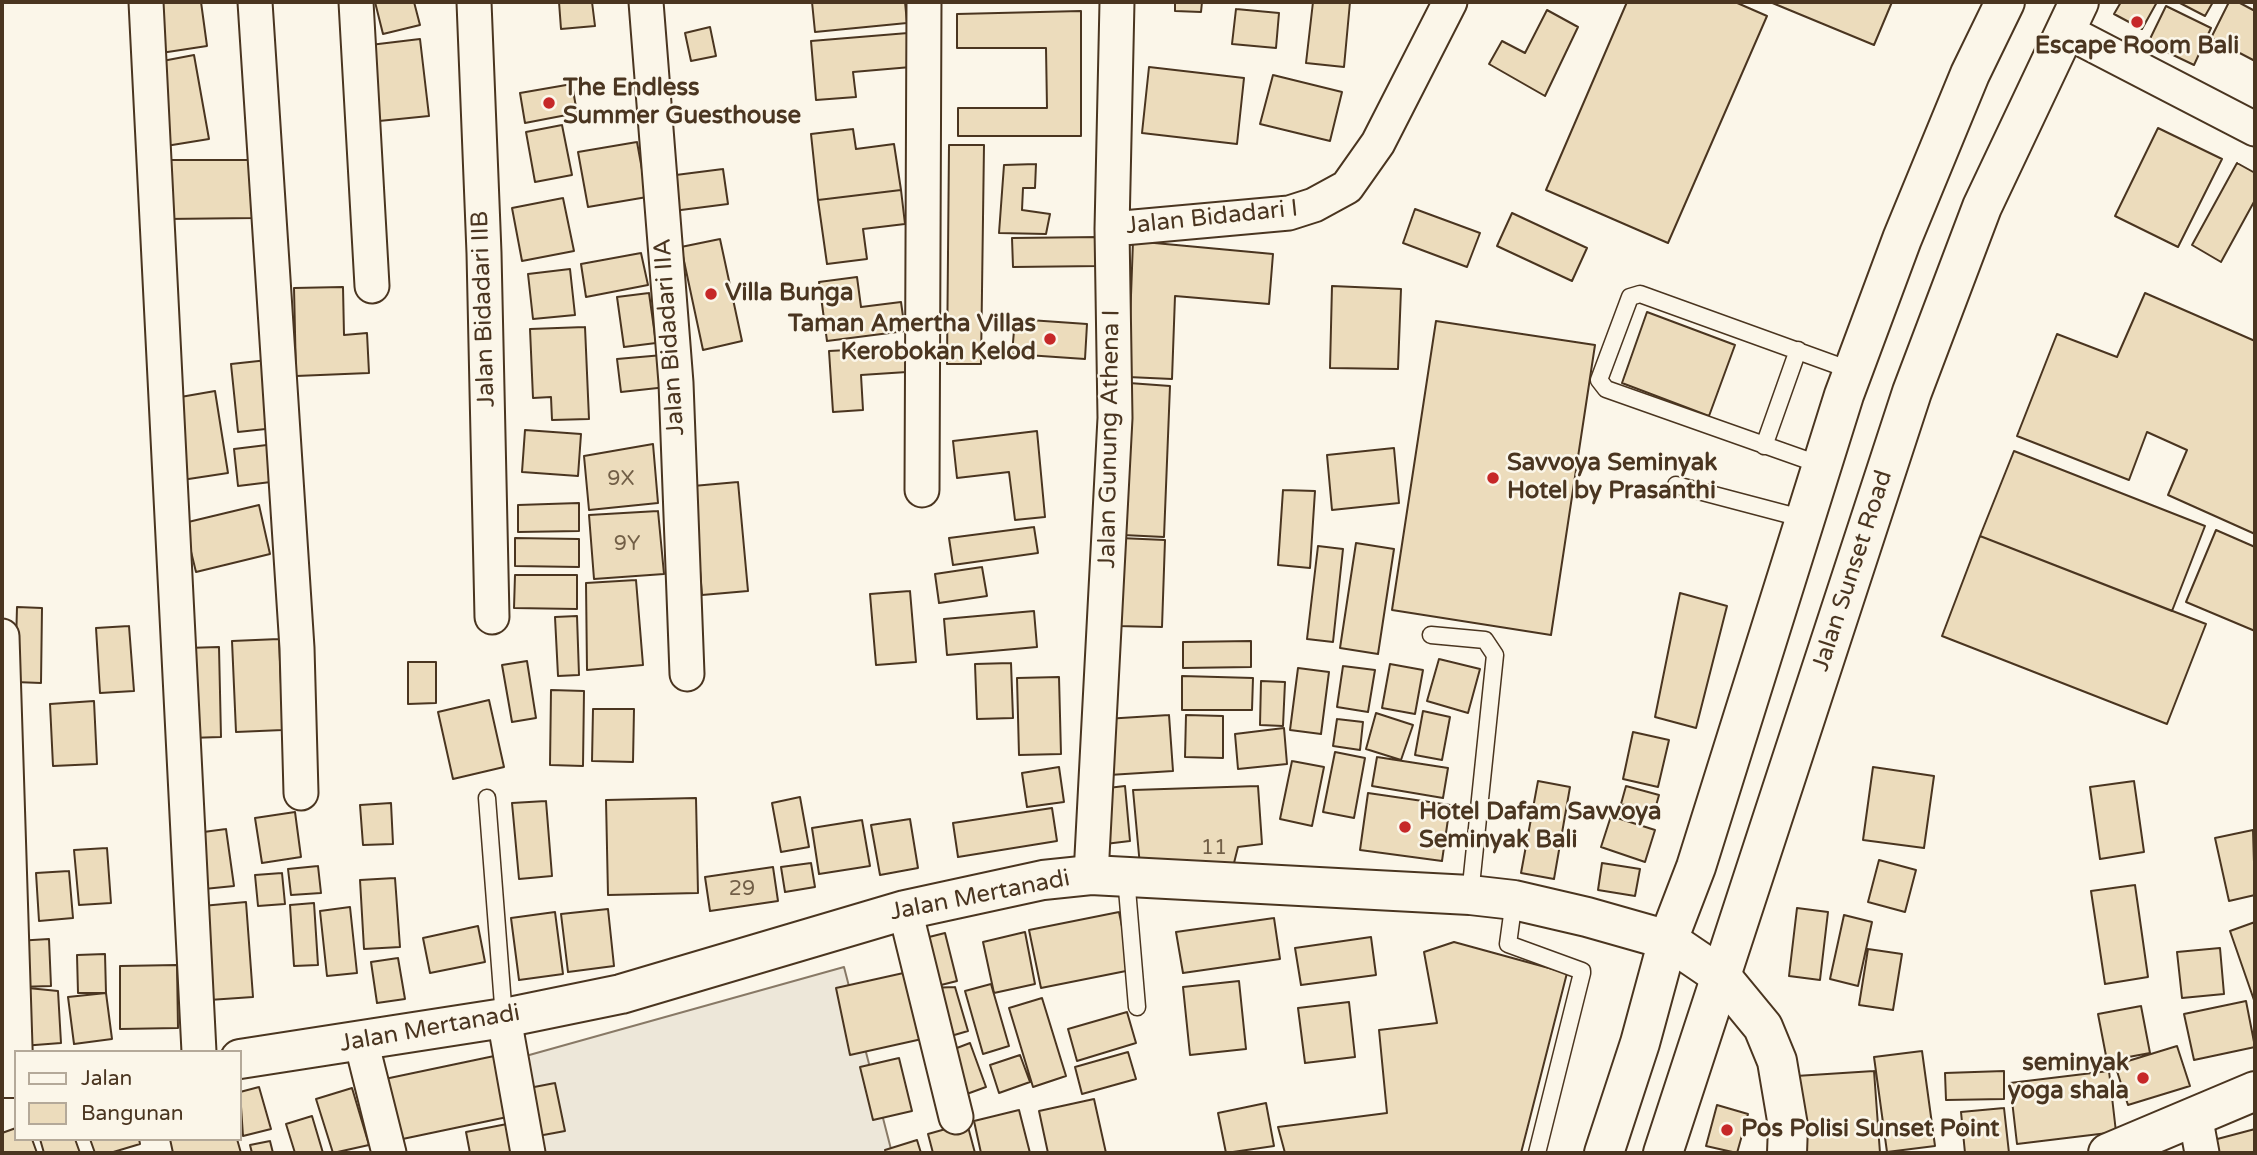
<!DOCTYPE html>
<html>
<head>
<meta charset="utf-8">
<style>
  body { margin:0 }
  #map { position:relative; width:2257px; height:1155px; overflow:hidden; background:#fbf6e9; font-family:"Varela Round",sans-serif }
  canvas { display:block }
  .frame { position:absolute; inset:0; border:4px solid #4a3520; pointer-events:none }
  .legend { position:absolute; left:14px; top:1050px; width:228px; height:91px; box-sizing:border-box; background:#fbf6e9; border:2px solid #b4a999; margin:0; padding:9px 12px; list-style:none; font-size:21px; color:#4a3520 }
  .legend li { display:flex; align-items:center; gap:14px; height:35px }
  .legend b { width:35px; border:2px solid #b4a999 }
</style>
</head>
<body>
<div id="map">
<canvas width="2257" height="1155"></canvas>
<div class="frame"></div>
<ul class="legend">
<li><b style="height:9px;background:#fbf6e9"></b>Jalan</li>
<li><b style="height:19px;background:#ecdcbc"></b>Bangunan</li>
</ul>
</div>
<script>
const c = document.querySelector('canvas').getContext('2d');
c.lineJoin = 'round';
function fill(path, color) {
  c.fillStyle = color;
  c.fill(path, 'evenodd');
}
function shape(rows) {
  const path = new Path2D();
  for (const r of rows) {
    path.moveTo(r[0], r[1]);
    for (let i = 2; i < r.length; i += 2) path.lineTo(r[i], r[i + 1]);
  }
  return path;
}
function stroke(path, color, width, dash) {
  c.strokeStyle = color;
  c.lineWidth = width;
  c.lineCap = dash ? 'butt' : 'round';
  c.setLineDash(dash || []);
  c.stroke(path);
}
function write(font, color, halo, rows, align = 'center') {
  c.font = font + ' "Varela Round",sans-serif';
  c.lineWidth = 5;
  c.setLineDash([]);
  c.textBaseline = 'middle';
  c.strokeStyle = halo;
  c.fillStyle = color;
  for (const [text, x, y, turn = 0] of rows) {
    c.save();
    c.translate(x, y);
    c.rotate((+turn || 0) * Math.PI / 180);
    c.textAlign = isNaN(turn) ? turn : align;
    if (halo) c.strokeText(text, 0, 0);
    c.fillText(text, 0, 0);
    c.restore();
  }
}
const parking = shape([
  [844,967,892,1153,530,1153,515,1059,844,967]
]);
fill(parking, '#ede7d9');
stroke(parking, '#887966', 2);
const building = shape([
  [153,2,201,2,207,46,161,53,153,2],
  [375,2,414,2,420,25,383,34,375,2],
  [559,2,592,2,595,26,561,29,559,2],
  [812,2,905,2,907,23,815,32,812,2],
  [1175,2,1202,2,1201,12,1175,11,1175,2],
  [1313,2,1350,2,1344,67,1306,63,1313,2],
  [1627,2,1735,2,1767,16,1668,243,1546,190,1627,2],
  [1770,2,1892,2,1874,45,1770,2],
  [2121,2,2157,2,2142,29,2114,14,2121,2],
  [2178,2,2213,2,2205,16,2178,2],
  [2229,2,2238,2,2255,11,2255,61,2211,38,2229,2],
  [2166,6,2211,28,2194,65,2148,43,2166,6],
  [1236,9,1279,13,1276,48,1232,44,1236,9],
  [1547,10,1578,27,1545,96,1489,64,1502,41,1525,53,1547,10],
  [1081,11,1081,136,958,136,958,108,1047,108,1046,48,957,48,957,14,1081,11],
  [710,27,716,56,691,61,685,33,710,27],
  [908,33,911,67,853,72,856,97,816,100,811,41,908,33],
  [420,39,429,116,379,121,370,45,420,39],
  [194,55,209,139,166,146,152,63,194,55],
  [1149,67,1244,78,1237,144,1142,133,1149,67],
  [1273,75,1342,92,1330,141,1260,124,1273,75],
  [572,84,577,113,525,123,520,93,572,84],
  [562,125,572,175,535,182,526,132,562,125],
  [2158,128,2222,159,2178,247,2115,216,2158,128],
  [853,129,856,149,894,144,901,190,818,200,811,134,853,129],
  [637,142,647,197,588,207,578,152,637,142],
  [949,145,984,145,981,364,947,364,949,145],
  [165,160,256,160,256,218,165,219,165,160],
  [2237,163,2255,173,2255,200,2221,262,2192,245,2237,163],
  [1036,164,1035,188,1023,188,1022,210,1050,214,1046,234,999,233,1004,165,1036,164],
  [723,169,728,204,673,211,668,176,723,169],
  [901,190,905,224,863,229,867,259,827,264,818,200,901,190],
  [563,198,574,251,522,261,512,208,563,198],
  [1415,209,1480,233,1467,267,1403,243,1415,209],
  [1512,213,1587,248,1572,281,1497,246,1512,213],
  [1100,237,1100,266,1013,267,1012,238,1100,237],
  [720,239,742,341,703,350,681,247,720,239],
  [1133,241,1273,254,1269,304,1175,296,1172,379,1128,377,1133,241],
  [641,253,648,285,586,297,581,264,641,253],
  [570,269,575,315,533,319,528,274,570,269],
  [857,277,861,307,901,302,905,331,827,341,819,282,857,277],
  [1332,286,1401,289,1398,369,1330,368,1332,286],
  [343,287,344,335,367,333,369,373,296,376,294,288,343,287],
  [649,293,656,343,624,347,617,297,649,293],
  [2145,293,2255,341,2255,534,2168,495,2187,450,2147,432,2129,480,2017,436,2057,334,2117,357,2145,293],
  [1647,312,1735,345,1709,416,1622,383,1647,312],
  [1015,319,1087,324,1085,359,1012,354,1015,319],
  [1436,321,1595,345,1551,635,1392,610,1436,321],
  [585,327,589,419,552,420,551,397,533,398,530,329,585,327],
  [905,347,907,372,861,375,863,410,833,412,829,351,905,347],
  [663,355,667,387,621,392,617,359,663,355],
  [268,360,275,428,238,432,231,364,268,360],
  [1129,383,1170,386,1164,537,1123,535,1129,383],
  [215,391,228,473,182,480,169,399,215,391],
  [525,430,581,434,578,476,522,472,525,430],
  [1037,431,1045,517,1015,520,1009,472,957,478,953,441,1037,431],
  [275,444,279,481,238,486,234,449,275,444],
  [653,444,658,503,589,510,584,456,653,444],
  [1394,448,1399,503,1332,510,1327,455,1394,448],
  [2014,451,2205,526,2172,611,1980,536,2014,451],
  [738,482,748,591,702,595,693,486,738,482],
  [1283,490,1315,491,1310,568,1278,565,1283,490],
  [579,503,579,531,518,532,518,505,579,503],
  [259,505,270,554,196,572,184,523,259,505],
  [658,511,664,574,594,579,589,515,658,511],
  [1034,527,1038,553,953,565,949,538,1034,527],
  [2216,530,2255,547,2255,631,2186,602,2216,530],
  [1980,536,2206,624,2167,724,1942,636,1980,536],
  [515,538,579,539,579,567,515,566,515,538],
  [1120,538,1165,540,1162,627,1117,626,1120,538],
  [1356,543,1394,549,1378,654,1340,648,1356,543],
  [1318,546,1343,549,1333,642,1307,639,1318,546],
  [982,567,987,596,939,603,935,574,982,567],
  [515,575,577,575,577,609,514,608,515,575],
  [636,580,643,665,587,670,586,583,636,580],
  [910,591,916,662,876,665,870,594,910,591],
  [1680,593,1727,606,1696,728,1655,717,1680,593],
  [17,607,42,608,41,683,15,682,17,607],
  [1034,611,1037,647,947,655,944,619,1034,611],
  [577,616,579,675,558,676,555,617,577,616],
  [129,626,134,691,100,693,96,628,129,626],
  [279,639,283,730,236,732,232,641,279,639],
  [1251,641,1251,667,1183,668,1183,642,1251,641],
  [219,647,221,737,188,738,186,648,219,647],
  [1439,659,1480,669,1468,713,1427,701,1439,659],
  [527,661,536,718,512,722,502,665,527,661],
  [408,662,436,662,436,703,408,704,408,662],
  [1011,663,1013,718,977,719,975,664,1011,663],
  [1390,664,1423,670,1415,714,1382,708,1390,664],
  [1343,666,1375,670,1368,712,1337,707,1343,666],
  [1298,668,1329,672,1321,734,1290,730,1298,668],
  [1182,676,1253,678,1252,710,1182,710,1182,676],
  [1059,677,1061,754,1019,755,1017,678,1059,677],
  [1261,681,1285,682,1283,726,1260,725,1261,681],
  [551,690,584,691,583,766,550,765,551,690],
  [489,700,504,767,453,779,438,712,489,700],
  [94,701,97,764,53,766,50,704,94,701],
  [593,709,634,709,633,762,592,761,593,709],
  [1423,711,1450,717,1442,760,1415,755,1423,711],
  [1376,713,1413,725,1401,760,1366,749,1376,713],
  [1169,715,1173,771,1109,775,1105,719,1169,715],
  [1186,715,1223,716,1223,758,1185,757,1186,715],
  [1337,719,1363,722,1360,750,1333,746,1337,719],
  [1284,728,1287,764,1238,769,1235,734,1284,728],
  [1633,732,1669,740,1658,787,1623,779,1633,732],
  [1335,752,1365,758,1354,818,1323,812,1335,752],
  [1377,757,1448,768,1443,798,1372,786,1377,757],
  [1292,761,1324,767,1312,826,1280,819,1292,761],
  [1059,767,1064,802,1027,807,1022,773,1059,767],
  [1873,767,1934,776,1924,848,1863,840,1873,767],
  [1538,781,1570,787,1554,879,1521,873,1538,781],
  [2134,781,2144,852,2100,859,2090,787,2134,781],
  [1125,786,1130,841,1105,844,1099,789,1125,786],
  [1258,786,1262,844,1238,847,1232,871,1140,866,1133,790,1258,786],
  [1626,786,1659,795,1654,813,1621,804,1626,786],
  [1368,793,1450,805,1442,861,1360,850,1368,793],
  [800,797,809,847,781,852,772,803,800,797],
  [696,798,698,893,608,895,606,800,696,798],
  [546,801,552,876,519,879,512,803,546,801],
  [391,803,393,844,363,845,360,805,391,803],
  [1052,808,1057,841,958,857,953,823,1052,808],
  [295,812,301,857,262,863,255,818,295,812],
  [1611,816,1655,830,1645,862,1601,847,1611,816],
  [910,819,918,868,880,875,871,825,910,819],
  [862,820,870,866,819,874,812,828,862,820],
  [226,829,234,886,204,889,196,833,226,829],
  [2253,830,2255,895,2229,901,2215,838,2253,830],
  [107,848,111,903,79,905,74,850,107,848],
  [1879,860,1916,870,1905,912,1868,902,1879,860],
  [811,863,815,887,785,892,781,867,811,863],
  [1602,863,1640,869,1635,896,1598,890,1602,863],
  [318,866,321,893,291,895,288,869,318,866],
  [773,867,778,901,710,911,705,877,773,867],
  [69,871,73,918,39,921,36,873,69,871],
  [282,873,285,904,258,906,255,875,282,873],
  [395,878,400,947,364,949,360,880,395,878],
  [2135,885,2148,977,2105,984,2091,891,2135,885],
  [246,902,253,997,209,1000,202,906,246,902],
  [314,903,318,965,294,966,290,905,314,903],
  [350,907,357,973,327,976,320,911,350,907],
  [1797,908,1828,912,1820,980,1789,976,1797,908],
  [608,909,614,966,568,972,561,914,608,909],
  [555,912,563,974,519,980,511,918,555,912],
  [1119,912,1131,970,1041,988,1029,930,1119,912],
  [1844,915,1872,922,1858,986,1830,979,1844,915],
  [1274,918,1280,959,1183,973,1176,932,1274,918],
  [2255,922,2255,1003,2230,931,2255,922],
  [478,926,485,962,430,973,423,938,478,926],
  [1025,932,1035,984,994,993,983,942,1025,932],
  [945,933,957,981,929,988,917,940,945,933],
  [1371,937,1376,975,1301,985,1295,948,1371,937],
  [49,939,51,986,18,987,16,941,49,939],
  [1454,942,1567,973,1521,1153,1285,1153,1278,1127,1387,1113,1379,1030,1437,1023,1424,952,1454,942],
  [2220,948,2224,994,2182,998,2177,952,2220,948],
  [1868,949,1902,954,1893,1010,1859,1005,1868,949],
  [105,954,106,993,78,993,77,955,105,954],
  [398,958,405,999,377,1003,371,962,398,958],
  [177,965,178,1028,120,1029,120,966,177,965],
  [908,972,922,1039,850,1055,836,988,908,972],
  [1239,981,1246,1049,1190,1055,1183,987,1239,981],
  [991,984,1009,1046,983,1054,965,991,991,984],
  [18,987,58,991,61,1043,22,1046,18,987],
  [955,987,968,1031,944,1038,929,988,955,987],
  [106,993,112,1039,74,1044,68,997,106,993],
  [1042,998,1066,1076,1033,1087,1009,1008,1042,998],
  [2246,1001,2255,1047,2194,1060,2184,1014,2246,1001],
  [1349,1002,1355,1057,1305,1063,1298,1008,1349,1002],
  [2141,1006,2150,1053,2107,1061,2098,1014,2141,1006],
  [1127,1012,1136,1043,1077,1061,1068,1029,1127,1012],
  [970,1043,986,1087,964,1095,949,1051,970,1043],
  [2177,1046,2190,1086,2128,1105,2115,1065,2177,1046],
  [1922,1051,1935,1146,1887,1152,1874,1057,1922,1051],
  [1128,1052,1136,1079,1082,1094,1075,1067,1128,1052],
  [499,1055,512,1116,393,1141,380,1080,499,1055],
  [1020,1055,1030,1082,999,1093,990,1065,1020,1055],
  [899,1058,912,1111,873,1120,860,1067,899,1058],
  [1874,1071,1880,1153,1801,1153,1796,1076,1874,1071],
  [2004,1071,2004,1099,1946,1100,1945,1073,2004,1071],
  [2109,1071,2116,1132,2017,1144,2010,1083,2109,1071],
  [555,1083,565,1131,538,1136,529,1088,555,1083],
  [259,1087,271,1129,243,1136,240,1092,259,1087],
  [352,1088,369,1145,333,1153,316,1099,352,1088],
  [1094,1099,1106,1153,1048,1153,1039,1111,1094,1099],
  [1266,1103,1274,1146,1226,1153,1218,1113,1266,1103],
  [1717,1105,1748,1114,1737,1153,1706,1146,1717,1105],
  [2004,1108,2009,1153,1965,1153,1961,1112,2004,1108],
  [1019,1110,1030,1153,981,1153,974,1121,1019,1110],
  [312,1116,323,1153,295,1153,286,1124,312,1116],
  [967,1123,975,1153,933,1153,928,1134,967,1123],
  [507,1124,513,1153,470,1153,466,1132,507,1124],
  [16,1128,16,1139,32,1139,37,1153,2,1153,2,1133,16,1128],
  [2255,1129,2255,1153,2209,1153,2206,1142,2255,1129],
  [40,1139,75,1139,80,1153,44,1153,40,1139],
  [90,1139,139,1139,140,1144,110,1153,95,1153,90,1139],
  [170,1139,237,1139,241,1153,173,1153,170,1139],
  [917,1140,921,1153,886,1153,885,1150,917,1140],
  [270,1141,273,1153,252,1153,250,1145,270,1141]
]);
fill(building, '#ecdcbc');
stroke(building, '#4a3520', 2);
const lane = shape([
  [1764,446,1798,350],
  [1821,465,1606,389,1599,380,1630,297,1640,294,1853,371],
  [1676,485,1805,519],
  [1431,635,1485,640,1495,655,1470,895],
  [487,798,504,1018],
  [1126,877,1137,1007],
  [1514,900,1508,944,1582,971,1582,973,1537,1153]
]);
const street = shape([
  [146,2,199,1052],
  [255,2,297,648,301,793],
  [356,2,372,286],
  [474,2,484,253,492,617],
  [646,2,676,383,687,674],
  [2064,30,2255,129],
  [1112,229,1289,213,1314,205,1347,187,1378,143,1450,2],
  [922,490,924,2],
  [2,636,16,1078],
  [1091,875,1115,418,1112,229,1117,2],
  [905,910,956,1117],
  [504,1018,528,1153],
  [361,1041,389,1153],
  [2195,1115,2202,1153]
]);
const secondary = shape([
  [240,1059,504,1018,621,994,905,910,1043,880,1091,875,1470,895,1514,900,1587,917,1668,940,1721,976,1763,1027,1777,1061,1788,1126,1787,1153],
  [2,1078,16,1078],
  [2108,1153,2255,1091]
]);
const highway = shape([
  [1604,1153,1640,1043,1668,940,1696,867,1844,395,1902,239,1970,74,2005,2],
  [1663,1153,1912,392,1982,207,2079,2]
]);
stroke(lane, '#4a3520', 19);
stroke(street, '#4a3520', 37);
stroke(secondary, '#4a3520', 42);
stroke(highway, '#4a3520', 42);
stroke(lane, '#fbf6e9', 16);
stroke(street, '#fbf6e9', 33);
stroke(secondary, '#fbf6e9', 38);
stroke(highway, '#fbf6e9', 38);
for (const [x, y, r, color] of [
  [2137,22,7,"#c62828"],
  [549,103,7,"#c62828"],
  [711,294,7,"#c62828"],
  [1050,339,7,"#c62828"],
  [1493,478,7,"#c62828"],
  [1405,827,7,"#c62828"],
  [2143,1078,7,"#c62828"],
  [1727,1130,7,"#c62828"]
]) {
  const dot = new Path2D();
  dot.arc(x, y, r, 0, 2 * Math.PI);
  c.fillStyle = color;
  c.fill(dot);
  stroke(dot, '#fbf6e9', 2.5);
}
write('21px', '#725f47', null, [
  ["9X",621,479],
  ["9Y",627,544],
  ["11",1214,848],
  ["29",742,889]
]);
write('bold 24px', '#4a3520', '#fbf6e9', [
  ["Escape Room Bali",2137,47,"center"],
  ["The Endless",563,89],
  ["Summer Guesthouse",563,117],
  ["Villa Bunga",725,294],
  ["Taman Amertha Villas",1036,325,"right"],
  ["Kerobokan Kelod",1036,353,"right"],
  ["Savvoya Seminyak",1507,464],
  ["Hotel by Prasanthi",1507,492],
  ["Hotel Dafam Savvoya",1419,813],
  ["Seminyak Bali",1419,841],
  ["seminyak",2129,1064,"right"],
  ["yoga shala",2129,1092,"right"],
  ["Pos Polisi Sunset Point",1741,1130]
], 'left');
write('24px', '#4a3520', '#fbf6e9', [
  ["Jalan Bidadari I",1212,218,-6],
  ["Jalan Bidadari IIB",484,309,-92],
  ["Jalan Bidadari IIA",670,337,-94],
  ["Jalan Gunung Athena I",1110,439,-89],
  ["Jalan Sunset Road",1853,571,-72],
  ["Jalan Mertanadi",980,896,-11],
  ["Jalan Mertanadi",430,1029,-10]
]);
</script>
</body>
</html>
